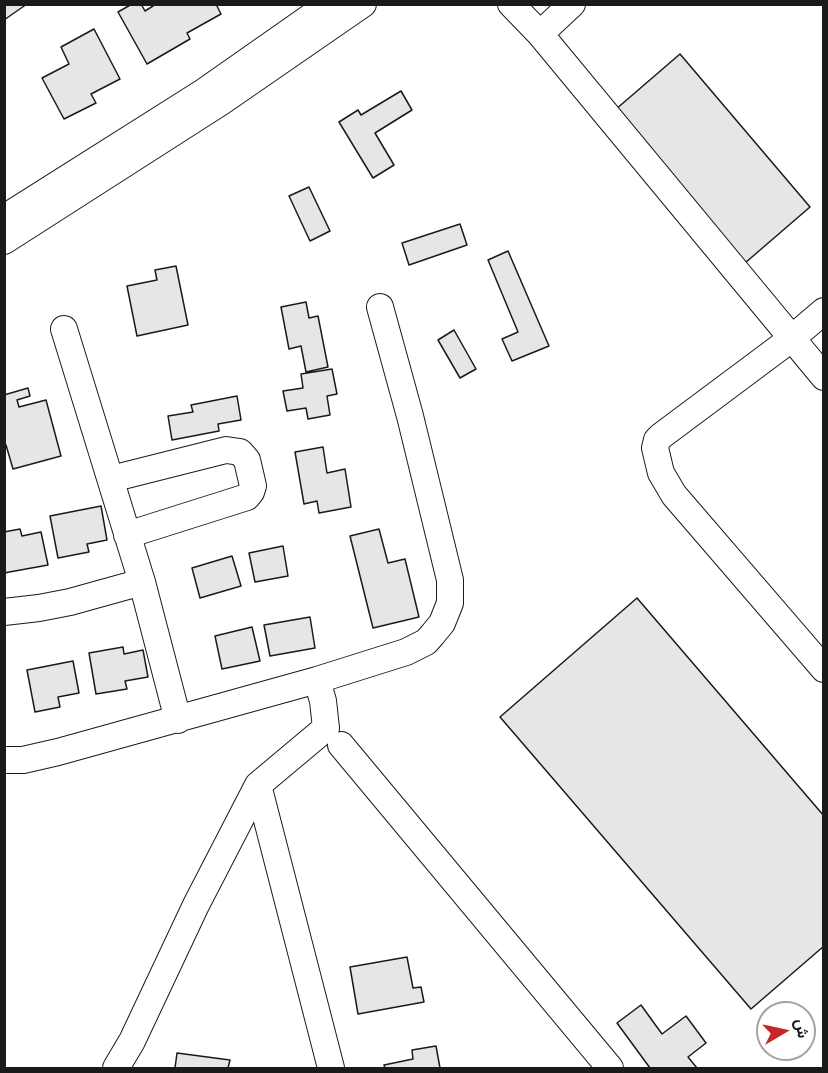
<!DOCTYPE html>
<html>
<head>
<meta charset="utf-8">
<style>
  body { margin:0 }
  #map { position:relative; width:828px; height:1073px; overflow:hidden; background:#fff; font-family:Bitter,Vazirmatn,serif }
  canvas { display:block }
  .frame { position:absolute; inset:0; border:6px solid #1a1a1a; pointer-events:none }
  .north { position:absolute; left:756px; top:1001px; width:60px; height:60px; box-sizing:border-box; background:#fff; border:2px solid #a3a3a3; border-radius:50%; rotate:81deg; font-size:16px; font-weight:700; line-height:24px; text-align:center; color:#1a1a1a }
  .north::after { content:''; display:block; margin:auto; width:21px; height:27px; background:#c62828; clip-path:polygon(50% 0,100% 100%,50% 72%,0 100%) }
</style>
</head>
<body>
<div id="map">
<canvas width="828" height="1073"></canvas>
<div class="frame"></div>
<div class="north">ش</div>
</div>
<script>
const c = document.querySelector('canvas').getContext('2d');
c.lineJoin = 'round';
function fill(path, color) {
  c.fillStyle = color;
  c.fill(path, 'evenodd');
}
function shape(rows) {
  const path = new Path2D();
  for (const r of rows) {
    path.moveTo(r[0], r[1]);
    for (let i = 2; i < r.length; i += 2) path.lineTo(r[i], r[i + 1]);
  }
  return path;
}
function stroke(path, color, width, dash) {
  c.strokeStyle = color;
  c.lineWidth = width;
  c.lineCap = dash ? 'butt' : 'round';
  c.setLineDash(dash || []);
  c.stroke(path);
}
const building = shape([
  [4,4,27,4,4,20,4,4],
  [132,4,141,4,145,11,153,6,152,4,216,4,221,14,187,33,190,39,147,64,118,12,132,4],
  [94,29,120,79,91,94,96,103,64,119,42,78,69,64,61,47,94,29],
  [680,54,810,207,745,263,615,110,680,54],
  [401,91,412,110,375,133,394,165,373,178,339,122,358,110,361,115,401,91],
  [309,187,330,231,310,241,289,196,309,187],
  [460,224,467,245,409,265,402,243,460,224],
  [508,251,549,346,512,361,502,339,518,332,488,260,508,251],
  [176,266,188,325,137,336,127,286,157,280,155,270,176,266],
  [306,302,309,318,318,316,328,367,306,372,301,346,289,349,281,307,306,302],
  [454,330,476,369,460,378,438,340,454,330],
  [332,369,337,394,327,396,330,415,308,419,306,408,287,411,283,391,303,388,301,374,332,369],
  [28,388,30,396,17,400,19,407,46,400,61,456,13,469,6,445,4,446,4,395,28,388],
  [237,396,241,420,218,424,219,431,172,440,168,416,193,412,191,405,237,396],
  [323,447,327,473,345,469,351,507,319,513,317,501,304,504,295,452,323,447],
  [101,506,107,540,87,544,89,552,58,558,50,516,101,506],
  [20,529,22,536,41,532,48,565,4,573,4,532,20,529],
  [379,529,388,563,405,559,419,617,373,628,350,536,379,529],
  [283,546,288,576,255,582,249,553,283,546],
  [232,556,241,586,200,598,192,568,232,556],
  [637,598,824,816,824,946,751,1009,500,717,637,598],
  [310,617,315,648,270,656,264,625,310,617],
  [252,627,260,661,222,669,215,636,252,627],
  [123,647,124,654,143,650,148,677,125,681,127,689,96,694,89,653,123,647],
  [73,661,79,693,58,697,60,707,35,712,27,670,73,661],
  [407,957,413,988,421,987,424,1002,358,1014,350,967,407,957],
  [641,1005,662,1034,686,1016,706,1043,688,1057,697,1068,650,1068,617,1023,641,1005],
  [436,1046,440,1068,385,1068,384,1065,413,1059,412,1050,436,1046],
  [177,1053,230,1060,228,1068,175,1068,177,1053]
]);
fill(building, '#e6e6e6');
stroke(building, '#1a1a1a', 1.5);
const minor = shape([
  [511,4,540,34,824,377],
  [540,34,572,4],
  [4,218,205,91,329,4],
  [4,241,221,102,363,4],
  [824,311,791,339,661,436,657,440,655,448,661,473,674,495,824,669],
  [64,329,142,582,178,720],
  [111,479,226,450,240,452,247,460,253,486,251,492,247,497,127,535],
  [4,612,39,608,70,602,142,582],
  [341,745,610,1068],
  [4,760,23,760,58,752,317,680,406,652,426,642,433,634,442,623,450,603,450,580,410,416,380,307],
  [258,785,331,1068],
  [116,1068,132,1041,196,905,258,785,326,728,323,701,317,680]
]);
stroke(minor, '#1a1a1a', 28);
stroke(minor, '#fff', 26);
</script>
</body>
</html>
